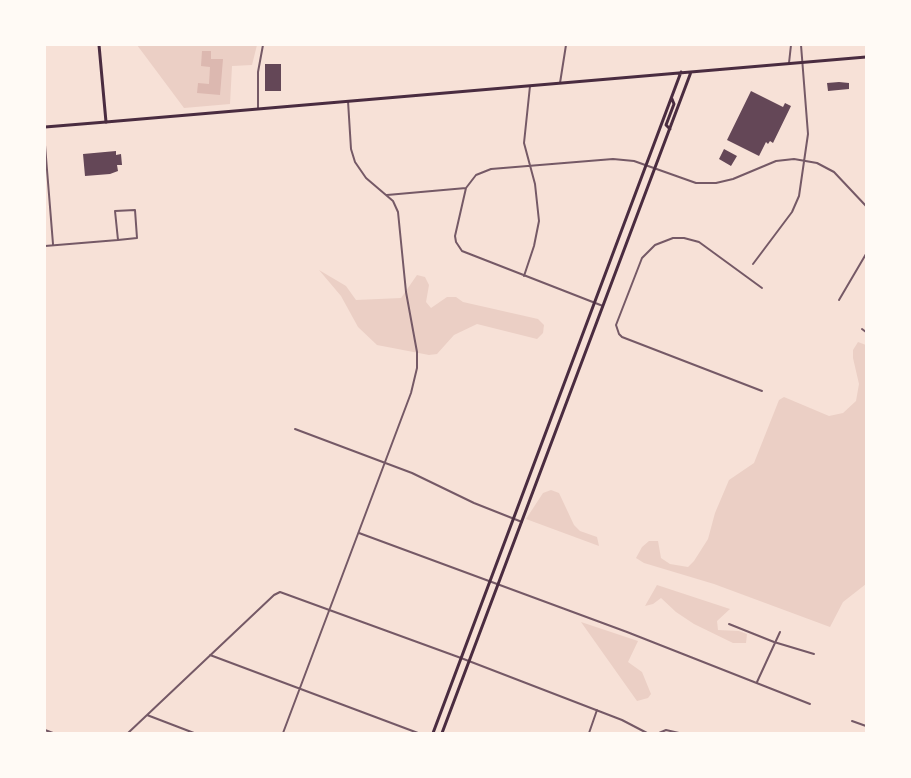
<!DOCTYPE html>
<html>
<head>
<meta charset="utf-8">
<style>
  body { margin:0 }
  #map { position:relative; width:911px; height:778px; overflow:hidden; background:#f7e1d7; font-family:"Varela Round",sans-serif }
  canvas { display:block }
  .frame { position:absolute; inset:0; border:46px solid #fffaf5; pointer-events:none }
</style>
</head>
<body>
<div id="map">
<canvas width="911" height="778"></canvas>
<div class="frame"></div>
</div>
<script>
const c = document.querySelector('canvas').getContext('2d');
c.lineJoin = 'round';
function fill(path, color) {
  c.fillStyle = color;
  c.fill(path, 'evenodd');
}
function shape(rows) {
  const path = new Path2D();
  for (const r of rows) {
    path.moveTo(r[0], r[1]);
    for (let i = 2; i < r.length; i += 2) path.lineTo(r[i], r[i + 1]);
  }
  return path;
}
function stroke(path, color, width, dash) {
  c.strokeStyle = color;
  c.lineWidth = width;
  c.lineCap = dash ? 'butt' : 'round';
  c.setLineDash(dash || []);
  c.stroke(path);
}
fill(shape([
  [137,45,257,45,252,65,232,66,230,104,184,108],
  [319,270,346,286,356,300,401,298,417,275,425,277,429,285,426,302,431,308,447,297,456,297,463,302,538,319,544,325,543,333,537,339,477,324,454,335,437,354,429,355,377,345,358,327,341,296],
  [858,342,866,345,866,584,843,602,830,627,714,584,644,563,636,558,642,547,649,541,658,541,661,558,670,564,688,567,694,561,708,539,715,513,729,480,754,463,779,400,784,397,829,416,843,413,856,401,859,384,853,358,853,350],
  [551,490,559,493,574,525,580,531,597,537,599,546,526,519,543,493],
  [657,585,730,609,717,621,718,630,739,631,747,634,746,643,733,643,694,624,676,612,661,598,653,604,645,606],
  [581,622,638,641,628,662,642,672,651,694,648,698,637,701]
]), '#ebcfc5');
fill(shape([
  [202,51,211,51,211,59,223,59,220,95,197,93,198,83,209,84,210,67,201,66]
]), '#dcb8b0');
fill(shape([
  [265,64,281,64,281,91,265,91],
  [839,82,849,83,849,89,828,91,827,83],
  [751,91,783,107,785,103,791,106,773,143,770,141,768,144,766,142,759,156,727,140],
  [724,149,737,156,731,166,719,159],
  [116,151,116,155,121,154,122,165,117,165,118,171,110,174,85,176,83,154]
]), '#644757');
stroke(shape([
  [789,63,791,45],
  [560,83,566,45],
  [258,109,258,72,263,45],
  [45,145,53,244],
  [466,188,455,236,456,242,462,251,603,306],
  [387,195,466,188,476,175,491,169,613,159,634,161,696,183,716,183,733,179,776,161,794,159,817,163,834,172,866,206],
  [45,246,118,240,137,238,135,210,115,211,118,240],
  [753,264,792,212,799,196,808,134,801,45],
  [524,276,534,246,539,221,535,184,524,143,530,86],
  [762,288,699,242,684,238,673,238,655,245,642,258,616,325,619,334,622,337,762,391],
  [839,300,866,254],
  [862,329,866,332],
  [295,429,412,473,474,503,522,522],
  [359,533,627,632,810,704],
  [729,624,774,642,814,654],
  [210,655,418,733],
  [757,682,780,632],
  [147,715,194,733],
  [852,721,866,726],
  [45,730,53,733],
  [128,733,274,595,280,592,461,658,622,720,647,733],
  [283,733,411,393,417,368,417,352,406,292,398,212,393,201,366,178,355,162,351,149,348,101],
  [589,733,597,710],
  [659,733,666,730,679,733]
]), '#755966', 2);
stroke(shape([
  [45,127,106,122]
]), '#4a2c40', 3);
stroke(shape([
  [99,45,106,122,866,57],
  [670,129,666,125,674,104,672,99],
  [433,733,681,72],
  [442,733,691,72]
]), '#4a2c40', 3);
</script>
</body>
</html>
